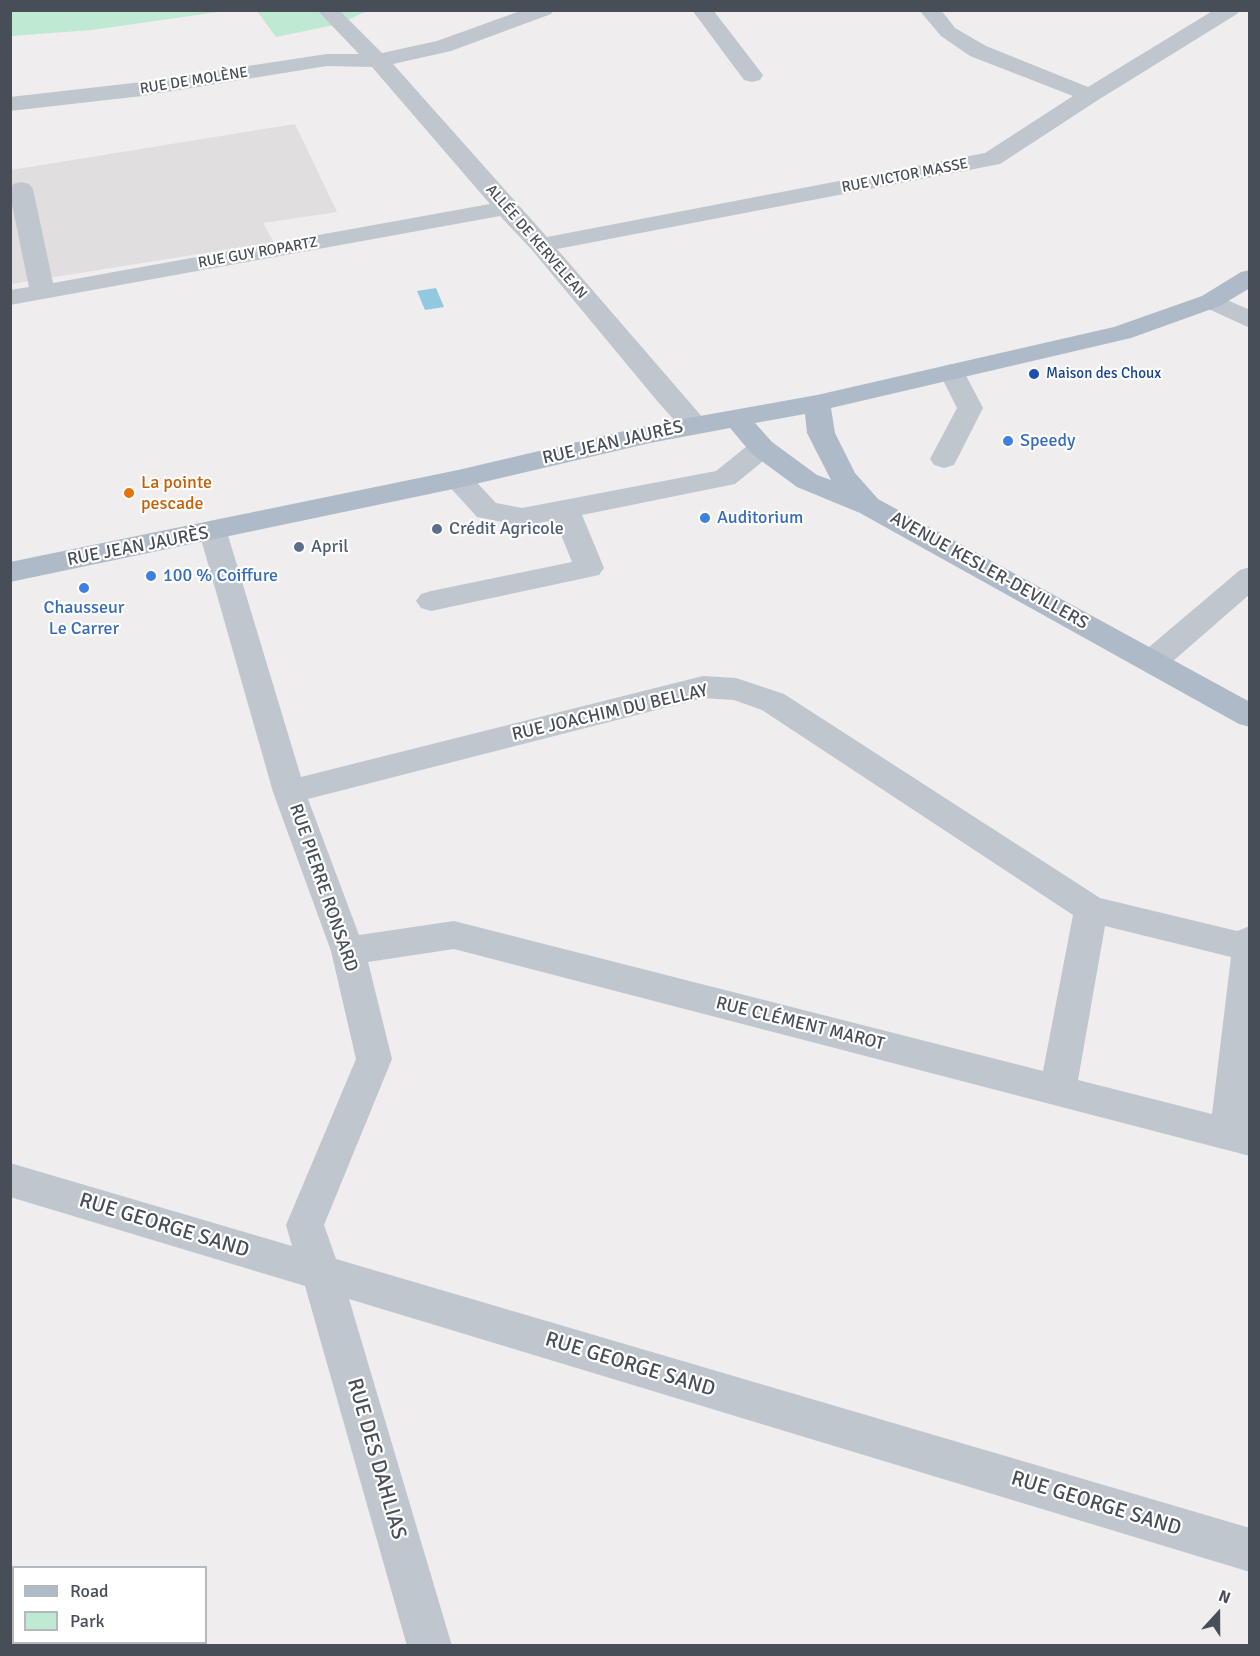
<!DOCTYPE html>
<html>
<head>
<meta charset="utf-8">
<style>
  body { margin:0 }
  #map { position:relative; width:1260px; height:1656px; overflow:hidden; background:#efeded; font-family:Signika,sans-serif }
  canvas { display:block }
  .frame { position:absolute; inset:0; border:12px solid #474e58; pointer-events:none }
  .legend { position:absolute; left:12px; top:1566px; width:195px; height:78px; box-sizing:border-box; background:#fff; border:2px solid #b5b8bc; margin:0; padding:8px 10px; list-style:none; font-size:18px; color:#474e58 }
  .legend li { display:flex; align-items:center; gap:12px; height:30px }
  .legend b { width:30px; border:2px solid #b5b8bc }
  .north { position:absolute; left:1188px; top:1584px; width:60px; height:60px; -webkit-text-stroke:4px #fff; paint-order:stroke; rotate:21deg; font-size:16px; font-weight:700; line-height:24px; text-align:center; color:#474e58 }
  .north::after { content:''; display:block; margin:auto; width:21px; height:27px; background:#474e58; clip-path:polygon(50% 0,100% 100%,50% 72%,0 100%) }
</style>
</head>
<body>
<div id="map">
<canvas width="1260" height="1656"></canvas>
<div class="frame"></div>
<ul class="legend">
<li><b style="height:8px;background:#afbac9"></b>Road</li>
<li><b style="height:16px;background:#bfe9d3"></b>Park</li>
</ul>
<div class="north">N</div>
</div>
<script>
const c = document.querySelector('canvas').getContext('2d');
c.lineJoin = 'round';
function fill(path, color) {
  c.fillStyle = color;
  c.fill(path, 'evenodd');
}
function shape(rows) {
  const path = new Path2D();
  for (const r of rows) {
    path.moveTo(r[0], r[1]);
    for (let i = 2; i < r.length; i += 2) path.lineTo(r[i], r[i + 1]);
  }
  return path;
}
function stroke(path, color, width, dash) {
  c.strokeStyle = color;
  c.lineWidth = width;
  c.lineCap = dash ? 'butt' : 'round';
  c.setLineDash(dash || []);
  c.stroke(path);
}
function write(font, color, halo, rows, align = 'center') {
  c.font = font + ' Signika,sans-serif';
  c.lineWidth = 4.5;
  c.setLineDash([]);
  c.textBaseline = 'middle';
  c.strokeStyle = halo;
  c.fillStyle = color;
  for (const [text, x, y, turn = 0] of rows) {
    c.save();
    c.translate(x, y);
    c.rotate((+turn || 0) * Math.PI / 180);
    c.textAlign = isNaN(turn) ? turn : align;
    if (halo) c.strokeText(text, 0, 0);
    c.fillText(text, 0, 0);
    c.restore();
  }
}
fill(shape([
  [295,124,337,212,263,223,274,242,11,284,11,170]
]), '#e0dede');
fill(shape([
  [11,10,225,10,225,11,92,30,11,36],
  [257,11,367,11,339,24,276,37]
]), '#bfe9d3');
fill(shape([
  [436,288,444,307,425,310,417,291]
]), '#91c9e1');
fill(shape([
  [317,10,339,10,382,53,437,41,523,10,554,10,551,14,451,51,393,64,547,237,985,153,1073,96,970,56,941,36,919,10,941,10,955,28,986,46,1088,87,1214,10,1240,10,1237,14,1098,100,1000,164,557,249,704,419,708,425,704,431,694,433,684,431,658,402,532,250,500,216,10,305,10,290,29,287,10,195,13,184,21,182,29,184,33,189,53,283,490,204,372,67,327,66,142,96,10,111,10,97,142,82,327,54,359,54,317,10],
  [692,10,713,10,763,75,760,80,752,82,744,80,692,10],
  [1211,293,1250,310,1250,328,1202,306,1198,301,1202,296,1211,293],
  [952,364,961,366,983,408,954,465,944,468,934,465,930,459,957,408,939,372,943,366,952,364],
  [762,439,772,442,776,448,772,454,735,484,582,515,604,568,599,575,431,611,421,608,416,601,421,594,431,591,572,562,555,520,522,526,477,517,448,485,444,479,448,473,458,470,468,473,496,503,522,508,716,471,752,442,762,439],
  [213,523,223,525,227,532,301,777,703,676,736,678,784,694,1100,898,1237,931,1250,926,1250,1156,454,949,368,962,392,1059,324,1225,336,1259,1250,1528,1250,1572,349,1299,452,1646,407,1646,305,1286,10,1197,10,1163,292,1246,286,1225,356,1059,331,951,273,792,199,532,203,525,213,523],
  [703,698,734,700,762,710,1073,915,1043,1071,454,921,359,935,308,799,703,698],
  [1105,926,1231,957,1212,1114,1078,1080,1105,926],
  [1250,567,1250,594,1164,669,1153,672,1142,669,1138,661,1142,653,1240,570,1250,567]
]), '#bfc6cd');
fill(shape([
  [1250,270,1250,288,1220,306,1131,338,831,408,835,433,855,473,878,499,1250,702,1250,727,1239,724,860,513,797,487,752,454,730,428,650,443,458,488,10,582,10,562,458,470,650,425,817,395,1114,327,1202,296,1241,272,1250,270],
  [805,414,807,433,831,480,817,475,772,442,755,423,805,414]
]), '#afbac9');
for (const [x, y, r, color] of [
  [1034,374,6,"#1a4fb4"],
  [1008,441,6,"#3f7fe0"],
  [129,493,6,"#e8710a"],
  [705,518,6,"#3f7fe0"],
  [437,529,6,"#5c6f8a"],
  [299,547,6,"#5c6f8a"],
  [151,576,6,"#3f7fe0"],
  [84,588,6,"#3f7fe0"]
]) {
  const dot = new Path2D();
  dot.arc(x, y, r, 0, 2 * Math.PI);
  c.fillStyle = color;
  c.fill(dot);
  stroke(dot, '#fff', 2);
}
write('15px', '#474e58', '#fff', [
  ["RUE DE MOLÈNE",194,81,-9],
  ["RUE VICTOR MASSE",905,176,-11],
  ["ALLÉE DE KERVELEAN",536,242,49],
  ["RUE GUY ROPARTZ",258,253,-10]
]);
write('15px', '#164399', '#fff', [
  ["Maison des Choux",1046,374]
], 'left');
write('18px', '#366cbe', '#fff', [
  ["Speedy",1020,441],
  ["Auditorium",717,518],
  ["100 % Coiffure",163,576],
  ["Chausseur",84,608,"center"],
  ["Le Carrer",84,629,"center"]
], 'left');
write('18px', '#474e58', '#fff', [
  ["RUE JEAN JAURÈS",613,443,-13],
  ["RUE JEAN JAURÈS",138,547,-11],
  ["AVENUE KESLER-DEVILLERS",989,571,29],
  ["RUE JOACHIM DU BELLAY",610,713,-13],
  ["RUE PIERRE RONSARD",323,888,71],
  ["RUE CLÉMENT MAROT",800,1024,14]
]);
write('18px', '#c56008', '#fff', [
  ["La pointe",141,483],
  ["pescade",141,504]
], 'left');
write('18px', '#4e5e75', '#fff', [
  ["Crédit Agricole",449,529],
  ["April",311,547]
], 'left');
write('21px', '#474e58', '#fff', [
  ["RUE GEORGE SAND",164,1226,17],
  ["RUE GEORGE SAND",630,1365,17],
  ["RUE DES DAHLIAS",376,1459,74],
  ["RUE GEORGE SAND",1096,1504,17]
]);
</script>
</body>
</html>
